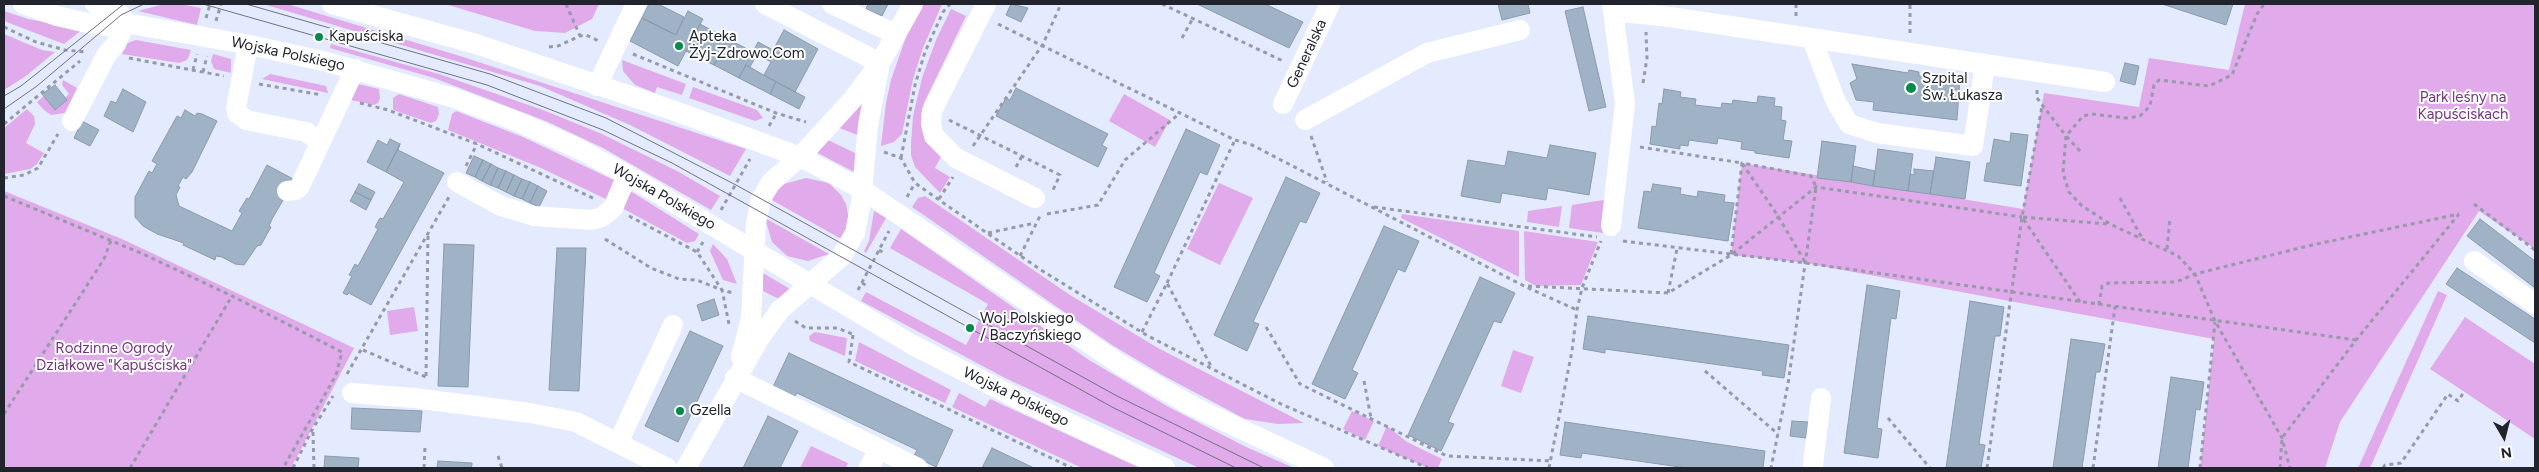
<!DOCTYPE html>
<html>
<head>
<meta charset="utf-8">
<style>
  body { margin:0 }
  #map { position:relative; width:2539px; height:472px; overflow:hidden; background:#e5ebff; font-family:Figtree,sans-serif }
  canvas { display:block }
  .frame { position:absolute; inset:0; border:5px solid #22242d; pointer-events:none }
  .north { position:absolute; left:2479px; top:412px; width:50px; height:50px; -webkit-text-stroke:4px #fff; paint-order:stroke; rotate:172deg; font-size:14px; font-weight:700; line-height:20px; text-align:center; color:#22242d }
  .north::after { content:''; display:block; margin:auto; width:18px; height:22px; background:#22242d; clip-path:polygon(50% 0,100% 100%,50% 72%,0 100%) }
</style>
</head>
<body>
<div id="map">
<canvas width="2539" height="472"></canvas>
<div class="frame"></div>
<div class="north">N</div>
</div>
<script>
const c = document.querySelector('canvas').getContext('2d');
c.lineJoin = 'round';
function fill(path, color) {
  c.fillStyle = color;
  c.fill(path, 'evenodd');
}
function shape(rows) {
  const path = new Path2D();
  for (const r of rows) {
    path.moveTo(r[0], r[1]);
    for (let i = 2; i < r.length; i += 2) path.lineTo(r[i], r[i + 1]);
  }
  return path;
}
function stroke(path, color, width, dash) {
  c.strokeStyle = color;
  c.lineWidth = width;
  c.lineCap = dash ? 'butt' : 'round';
  c.setLineDash(dash || []);
  c.stroke(path);
}
function write(font, color, halo, rows, align = 'center') {
  c.font = font + ' Figtree,sans-serif';
  c.lineWidth = 4;
  c.setLineDash([]);
  c.textBaseline = 'middle';
  c.strokeStyle = halo;
  c.fillStyle = color;
  for (const [text, x, y, turn = 0] of rows) {
    c.save();
    c.translate(x, y);
    c.rotate((+turn || 0) * Math.PI / 180);
    c.textAlign = isNaN(turn) ? turn : align;
    if (halo) c.strokeText(text, 0, 0);
    c.fillText(text, 0, 0);
    c.restore();
  }
}
fill(shape([
  [164,4,180,4,201,8,197,25,138,11],
  [263,4,287,4,460,56,746,149,730,176,630,125,540,86],
  [445,4,599,4,592,19,565,33,535,31],
  [923,4,942,4,923,48,913,79,902,134,894,142,881,146,886,103,891,80,908,31],
  [2245,4,2535,4,2535,249,2479,211,2340,422,2325,468,2200,468,2214,339,1805,263,1731,255,1742,163,2023,209,2044,93,2139,107,2149,58,2229,70],
  [951,9,966,16,924,103,921,115,922,128,929,144,941,157,935,168,950,177,940,193,915,167,911,155,911,144,913,116,922,78,936,40],
  [4,11,28,19,83,29,64,44,4,21],
  [4,34,42,50,55,52,26,76,4,90],
  [136,40,191,50,189,56,187,60,179,63,122,54,125,44],
  [331,44,439,74,543,110,602,134,679,172,720,196,711,210,603,148,548,122,434,78,330,48],
  [213,54,231,59,231,73,214,69,211,61],
  [622,60,686,84,682,95,657,87,655,93,635,85,623,71],
  [270,74,326,86,328,93,262,79],
  [63,80,77,88,65,113,51,115,44,110,37,102,44,96,55,110,67,100,65,98,69,94,62,85],
  [354,83,379,89,380,99,378,103,374,105,351,100],
  [693,87,757,110,763,118,755,121,689,98],
  [399,94,438,107,439,114,436,121,431,123,393,110,393,98],
  [1124,94,1170,120,1155,147,1109,121],
  [863,100,860,136,837,127],
  [27,109,34,116,35,124,26,143,44,153,37,164,30,169,4,174,4,128],
  [456,111,523,137,618,182,610,201,541,168,448,130,452,114],
  [826,139,857,154,854,172,816,152],
  [806,178,829,183,841,195,846,204,849,219,843,240,770,199,784,184],
  [1219,183,1253,198,1220,265,1187,249],
  [4,191,122,239,354,348,291,468,4,468],
  [632,192,699,234,695,241,687,243,620,207,625,195],
  [925,196,1070,295,1158,348,1304,423,1278,424,1245,419,1164,376,1112,345,912,207,918,198],
  [1609,199,1603,233,1569,228,1572,205],
  [1562,206,1559,227,1527,222,1528,211],
  [874,211,886,218,866,253,864,251,869,241],
  [1402,214,1519,231,1519,277,1401,218],
  [765,218,829,254,808,261,787,256,772,242],
  [901,229,1089,360,1167,406,1244,446,1294,468,1199,468,1005,378,861,301,866,292,966,345,988,304,890,248],
  [1524,231,1598,242,1581,285,1536,286,1525,280],
  [713,244,727,259,737,284,723,280,710,251],
  [763,273,790,289,779,299,763,291],
  [2438,291,2447,295,2370,468,2358,468],
  [414,307,418,331,390,335,387,311],
  [2465,317,2535,364,2535,439,2430,369],
  [815,332,847,338,845,356,810,341,809,336],
  [859,342,951,390,945,403,855,361],
  [1513,350,1534,357,1521,393,1501,386],
  [959,393,985,407,990,399,1140,468,1082,468,952,407],
  [1352,411,1374,421,1365,440,1343,429],
  [1387,426,1407,442,1442,459,1438,468,1428,468,1378,446],
  [811,446,848,463,846,468,800,468]
]), '#e0aaeb');
const building = shape([
  [649,4,658,4,684,17,676,35,642,18,649,4],
  [868,4,888,4,882,16,866,9,868,4],
  [1011,4,1028,8,1021,22,1006,15,1011,4],
  [1197,4,1265,4,1303,22,1289,48,1197,4],
  [1498,4,1528,4,1530,13,1502,20,1498,4],
  [2162,4,2233,4,2226,25,2162,4],
  [1583,7,1606,107,1589,111,1565,11,1583,7],
  [688,11,703,19,678,66,630,41,642,18,676,35,688,11],
  [700,24,728,39,714,65,686,51,700,24],
  [784,30,818,49,795,92,764,75,771,62,753,52,758,42,773,50,784,30],
  [728,39,757,54,750,67,746,65,739,78,714,65,728,39],
  [2125,63,2139,66,2135,85,2120,81,2125,63],
  [1852,64,1908,73,1909,70,1919,72,1919,76,1940,79,1941,74,1960,77,1957,120,1873,110,1874,102,1856,100,1850,83,1857,79,1852,64],
  [746,65,776,82,770,94,739,78,746,65],
  [776,82,805,97,799,109,770,94,776,82],
  [55,85,67,100,55,110,42,94,55,85],
  [1016,88,1108,134,1102,145,1107,148,1098,167,996,116,1006,98,1010,100,1016,88],
  [123,89,146,102,133,132,104,116,111,101,116,103,123,89],
  [1664,89,1681,92,1680,97,1696,99,1695,105,1721,108,1722,103,1732,104,1733,100,1757,103,1758,96,1775,98,1774,106,1782,107,1781,120,1786,121,1783,140,1792,141,1789,158,1755,153,1755,151,1741,149,1742,142,1718,138,1717,144,1689,140,1688,146,1680,145,1680,149,1650,144,1652,126,1656,127,1659,103,1662,104,1664,89],
  [185,110,195,116,197,113,202,114,217,121,192,172,186,179,183,177,178,186,180,187,176,195,179,206,232,231,242,213,239,211,247,198,249,199,267,165,295,180,272,219,269,226,271,227,261,245,257,246,244,265,235,264,222,257,216,256,215,260,183,245,184,243,157,234,143,226,135,217,135,197,149,171,152,173,157,164,152,161,177,116,181,118,185,110],
  [82,121,99,130,90,146,74,138,82,121],
  [1186,129,1220,145,1207,175,1200,172,1154,273,1160,276,1147,302,1114,287,1186,129],
  [2011,133,2028,135,2021,186,1984,181,1987,163,1990,163,1994,139,2010,142,2011,133],
  [390,139,400,144,386,172,367,162,378,140,387,145,390,139],
  [1822,141,1856,146,1851,182,1817,178,1822,141],
  [400,144,398,150,444,173,371,305,349,293,347,295,343,293,352,276,349,275,355,264,358,266,378,229,375,227,380,218,383,219,404,182,386,172,400,144],
  [1550,145,1596,153,1589,195,1548,188,1546,200,1502,193,1500,203,1461,196,1468,160,1505,166,1508,151,1547,158,1550,145],
  [1878,149,1913,154,1908,191,1873,186,1878,149],
  [474,156,483,160,475,177,466,173,474,156],
  [1936,157,1970,162,1965,199,1930,194,1936,157],
  [483,160,491,164,482,181,475,177,483,160],
  [491,164,498,168,490,185,482,181,491,164],
  [1853,166,1875,171,1873,186,1851,182,1853,166],
  [498,168,506,171,498,188,490,185,498,168],
  [1914,169,1934,171,1930,194,1908,191,1910,174,1914,175,1914,169],
  [506,171,514,175,506,192,498,188,506,171],
  [514,175,522,179,514,196,506,192,514,175],
  [1286,177,1320,193,1306,223,1300,221,1253,322,1259,324,1247,351,1214,335,1286,177],
  [522,179,530,182,522,199,514,196,522,179],
  [530,182,538,186,530,203,522,199,530,182],
  [359,184,375,192,371,200,355,192,359,184],
  [1653,184,1681,188,1680,194,1697,197,1698,191,1725,195,1724,202,1734,203,1728,241,1638,228,1644,191,1651,192,1653,184],
  [538,186,547,191,539,207,530,203,538,186],
  [355,192,371,200,366,210,350,201,355,192],
  [2480,219,2535,261,2535,288,2467,236,2480,219],
  [1384,226,1419,241,1405,272,1398,269,1352,370,1358,373,1345,399,1312,384,1384,226],
  [444,244,474,245,468,387,438,386,444,244],
  [557,248,586,248,579,391,549,390,557,248],
  [2457,268,2535,319,2535,343,2446,284,2457,268],
  [1480,277,1515,293,1501,323,1494,321,1448,422,1454,424,1441,451,1408,435,1480,277],
  [1867,285,1900,291,1896,319,1891,318,1877,428,1882,429,1878,458,1844,453,1867,285],
  [714,299,719,315,702,321,697,305,714,299],
  [1970,301,2004,307,2000,336,1995,336,1979,444,1985,445,1981,468,1946,468,1970,301],
  [1588,316,1789,345,1784,378,1762,375,1763,371,1605,349,1605,353,1583,349,1588,316],
  [690,331,723,346,678,442,645,426,690,331],
  [2071,339,2105,344,2100,372,2096,372,2082,468,2053,468,2071,339],
  [789,353,953,430,936,467,914,456,917,450,797,393,793,399,772,389,789,353],
  [2171,377,2204,382,2200,410,2196,409,2188,468,2158,468,2171,377],
  [352,408,422,411,420,432,351,429,352,408],
  [768,416,798,431,780,468,743,468,768,416],
  [1792,421,1808,422,1806,438,1790,436,1792,421],
  [1565,422,1765,451,1763,468,1687,468,1582,453,1581,458,1560,455,1565,422],
  [992,448,1034,468,982,468,992,448],
  [325,456,359,458,358,468,324,468,325,456],
  [438,461,472,463,472,465,471,468,437,468,438,461]
]);
fill(building, '#a0b3c6');
stroke(building, '#889bad', 1);
stroke(shape([
  [566,4,580,36],
  [1162,4,1283,61],
  [1796,4,1796,18],
  [206,18,210,4],
  [216,21,221,4],
  [998,24,1235,140,1252,145,1524,286,1577,310],
  [4,27,36,42,65,50,86,52],
  [1910,33,1910,4],
  [1182,38,1193,18],
  [549,47,558,46,580,36,586,35,599,41],
  [633,54,776,113,806,122],
  [129,58,224,76],
  [193,70,197,54],
  [203,72,207,56],
  [1643,83,1647,58,1646,32],
  [259,84,322,95],
  [2037,90,2037,98,2066,136,2063,173,2069,192,2081,205,2110,224,2178,256,2195,274,2215,321,2282,438,2290,468],
  [360,103,388,110,477,144,595,199],
  [949,120,1060,175,1053,190],
  [4,124,80,61],
  [769,126,776,114],
  [1311,136,1327,182],
  [973,146,1043,44,1061,4],
  [1640,147,1742,163,1778,216,1805,262],
  [2080,151,2066,136,2083,116,2092,114,2126,118,2140,116,2150,106,2154,85,2159,80,2209,86,2232,75,2257,14,2264,4],
  [884,152,901,158,915,183,955,211,1041,270,1148,336,1281,404,1428,468],
  [901,158,915,85,925,52,943,12,950,4],
  [466,166,477,144],
  [1016,167,1022,156],
  [4,178,24,175,38,168,58,134],
  [4,196,143,254,232,296,342,352,336,375,283,468],
  [907,197,915,183],
  [2120,198,2142,238],
  [939,199,953,177],
  [2474,204,2535,250],
  [1374,207,1597,237],
  [721,210,750,159],
  [1047,214,1098,205,1125,160,1180,113],
  [629,216,697,252,722,290,733,293],
  [988,233,1035,223],
  [605,239,651,268,679,279,697,280,722,290,729,324],
  [1623,241,1805,263,2356,340],
  [2167,249,2170,218],
  [879,250,886,254],
  [697,252,703,242],
  [1731,254,1742,163,1811,176,1816,187,1788,384,1771,468],
  [1020,256,1040,216],
  [862,283,869,287],
  [1167,283,1235,140],
  [1528,286,1668,293,1731,255,1816,187,2022,217],
  [858,290,889,231],
  [1668,293,1677,249],
  [2080,302,2022,217,2108,224],
  [2099,305,2102,286,2109,283,2176,282,2195,274,2312,245,2459,214],
  [795,321,806,328,837,328,855,335],
  [1266,327,1300,384,1447,456,1552,461],
  [1142,332,1167,283,1212,368],
  [853,335,849,362,1072,468],
  [363,350,426,377],
  [1705,371,1778,434],
  [347,374,449,197],
  [426,376,428,234],
  [1364,381,1371,418],
  [4,414,104,259,111,240],
  [1888,418,1930,468],
  [313,432,314,468],
  [498,456,502,468],
  [130,468,232,296],
  [293,468,312,430,333,396],
  [424,468,425,447],
  [1549,468,1572,351,1577,310,1582,288,1601,241],
  [1987,468,2022,217,2042,106],
  [2093,468,2115,307],
  [2200,468,2215,322],
  [2280,468,2282,438,2356,340,2459,214],
  [2383,468,2385,465,2401,463,2448,394,2458,401,2464,392]
]), '#969aa9', 3, [4, 4]);
stroke(shape([
  [23,4,57,16,96,25,107,26,125,23,245,44,323,61,454,98,521,123,579,149,627,175,911,344,1026,403,1165,468],
  [95,4,121,15,125,23],
  [332,4,476,44,672,110,800,157,863,190,1121,365,1192,406,1324,468],
  [765,4,880,63],
  [832,4,895,34],
  [986,4,932,111,931,124,934,136,956,158,1035,198],
  [1612,4,1613,11,1670,17,2105,82],
  [1812,39,1836,102,1849,124,1877,133,1973,146,1985,64],
  [248,45,236,108,237,113,246,120,306,132,316,139,319,145],
  [597,86,636,4],
  [1283,104,1330,4],
  [1305,120,1427,53,1520,30],
  [72,121,107,54,116,44,125,23],
  [457,182,501,206,534,216,592,220,602,217,613,208,627,175],
  [287,191,296,190,300,186,355,69],
  [1611,226,1625,104,1613,11],
  [2474,261,2535,304],
  [741,357,751,318,756,223,761,199,771,182,800,157,853,99,880,63,913,4],
  [735,378,918,468],
  [352,393,414,398,530,413,576,422,667,468],
  [618,443,673,325],
  [1813,465,1821,398],
  [686,468,759,339,780,310,841,257,855,233,861,202,868,125,880,63],
  [869,468,879,449]
]), '#fff', 20);
stroke(shape([
  [203,4,487,85,603,130,672,163,1112,407,1236,468],
  [246,4,490,74,606,118,736,185,1117,396,1264,468],
  [4,96,21,86,124,4],
  [4,109,37,86,121,15,144,4]
]), '#6f727f', 1);
for (const [x, y, r, color] of [
  [319,37,5,"#038c49"],
  [679,46,5,"#038c49"],
  [1911,88,6,"#038c49"],
  [970,328,5,"#038c49"],
  [680,411,5,"#038c49"]
]) {
  const dot = new Path2D();
  dot.arc(x, y, r, 0, 2 * Math.PI);
  c.fillStyle = color;
  c.fill(dot);
  stroke(dot, '#fff', 2);
}
write('15px', '#22242d', '#fff', [
  ["Kapuściska",329,37],
  ["Apteka",689,37],
  ["Żyj-Zdrowo.Com",689,54],
  ["Szpital",1922,79],
  ["Św. Łukasza",1922,96],
  ["Woj.Polskiego",980,319],
  ["/ Baczyńskiego",980,336],
  ["Gzella",690,411]
], 'left');
write('15px', '#22242d', '#fff', [
  ["Wojska Polskiego",288,54,12],
  ["Generalska",1307,54,-65],
  ["Wojska Polskiego",664,197,30],
  ["Wojska Polskiego",1016,397,26]
]);
write('15px', '#753582', '#fff', [
  ["Park leśny na",2463,98],
  ["Kapuściskach",2463,115],
  ["Rodzinne Ogrody",114,349],
  ["Działkowe \"Kapuściska\"",114,366]
]);
</script>
</body>
</html>
